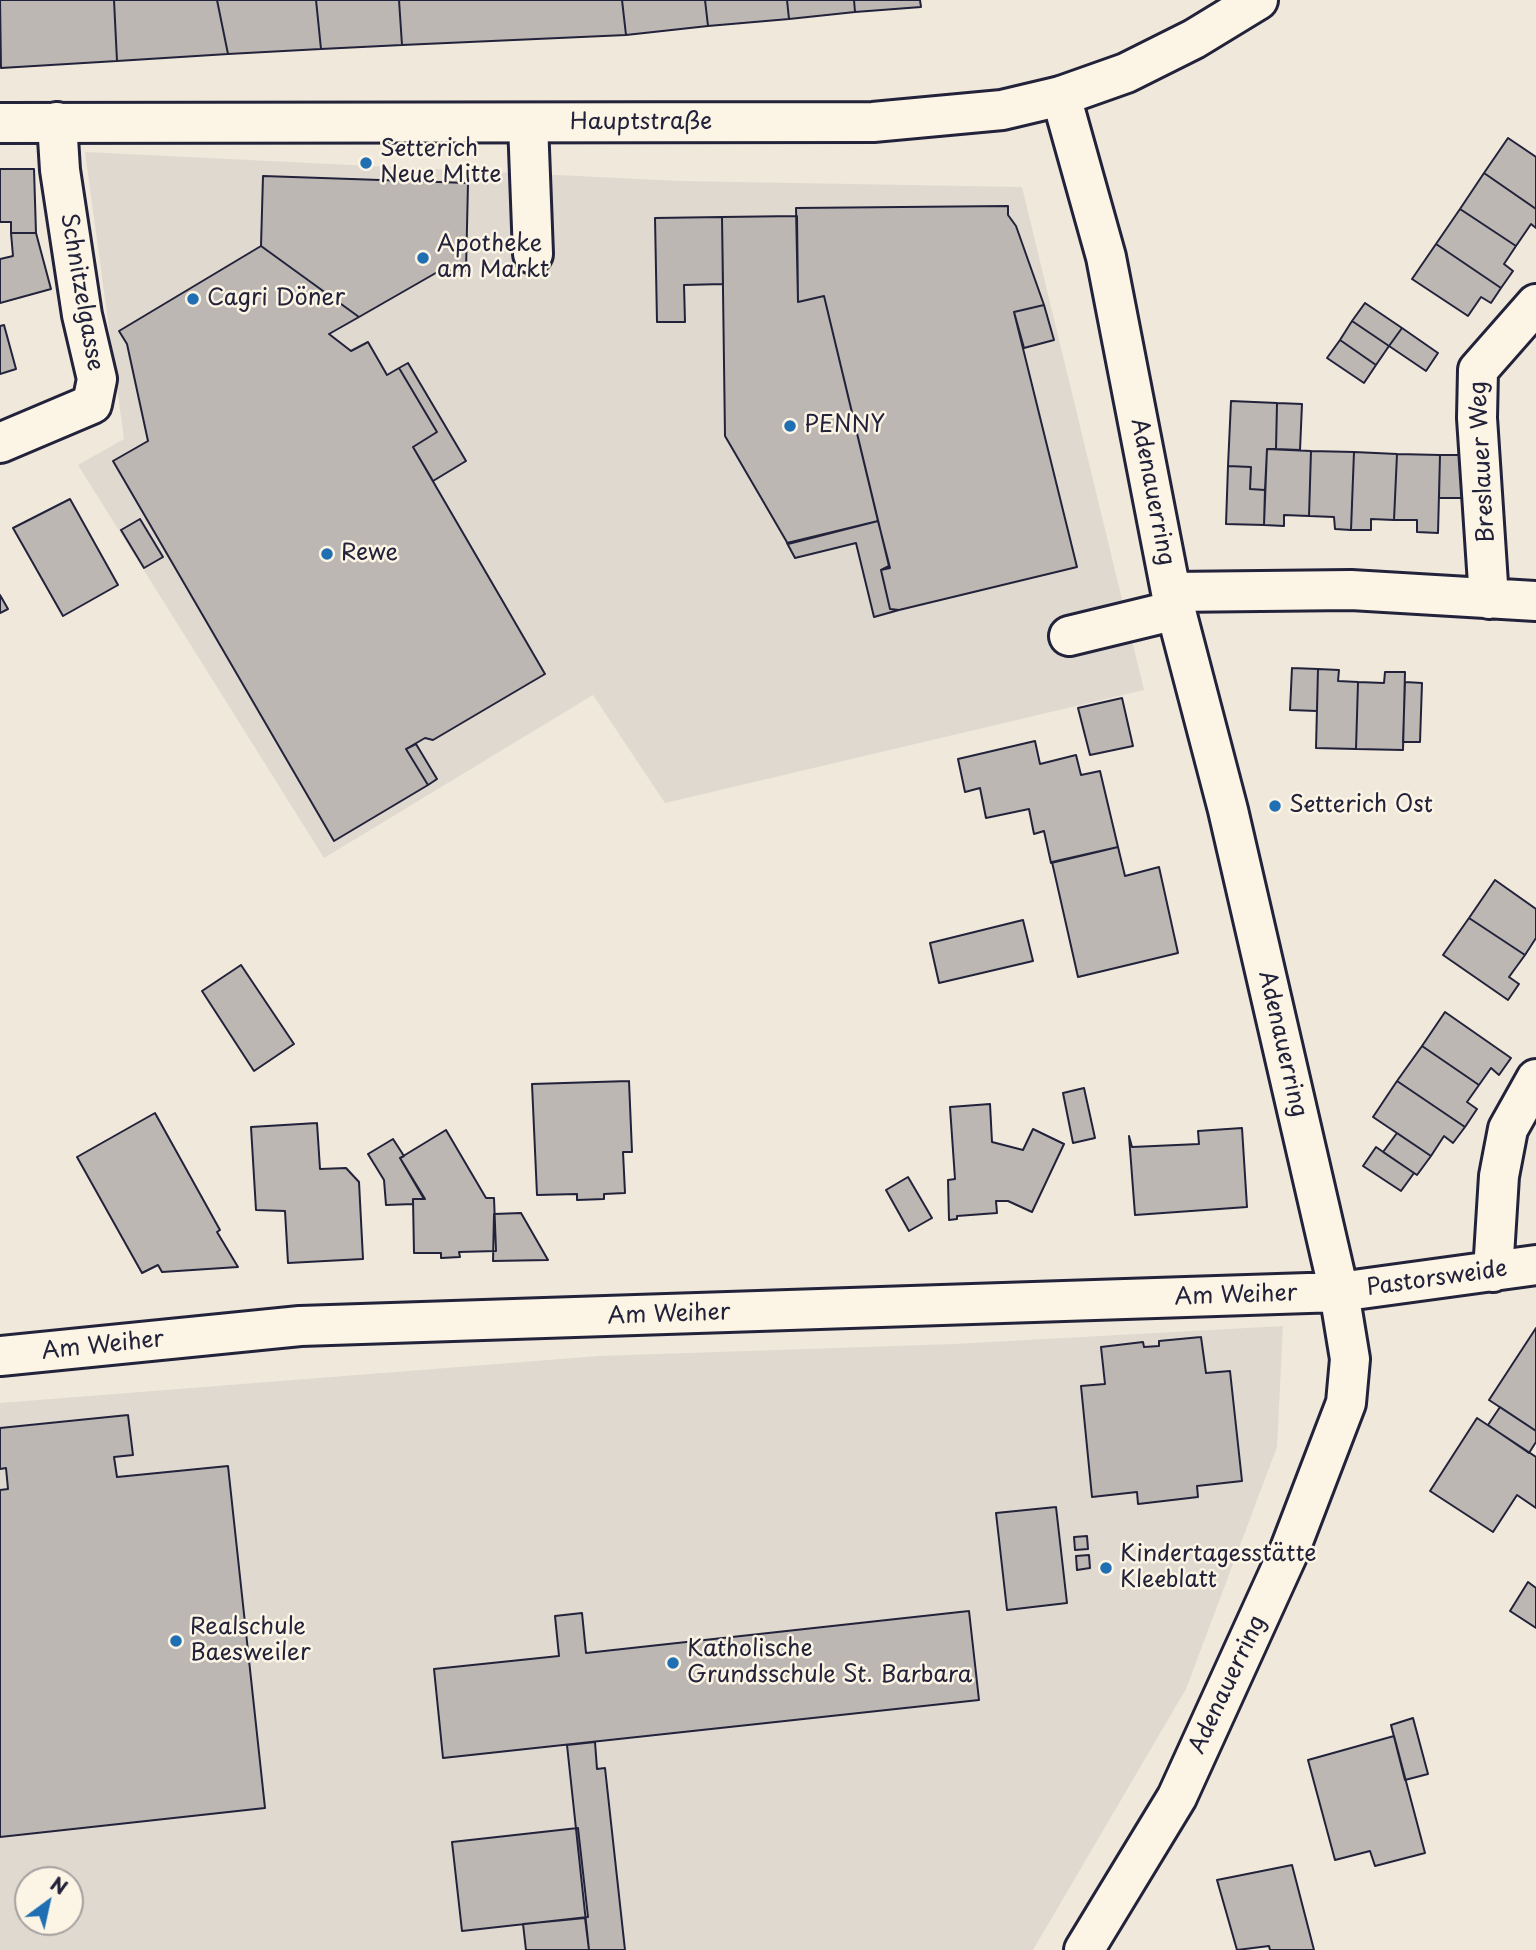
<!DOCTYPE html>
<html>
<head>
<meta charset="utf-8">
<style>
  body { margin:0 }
  #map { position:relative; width:1536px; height:1950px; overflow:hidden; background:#efe8db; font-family:"Playpen Sans",sans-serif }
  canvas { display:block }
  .north { position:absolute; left:14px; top:1866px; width:70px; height:70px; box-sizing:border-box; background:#fcf5e5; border:2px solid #a5a1a1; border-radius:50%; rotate:33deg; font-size:19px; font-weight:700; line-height:28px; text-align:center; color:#22223b }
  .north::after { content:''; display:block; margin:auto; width:24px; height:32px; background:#1f6fb2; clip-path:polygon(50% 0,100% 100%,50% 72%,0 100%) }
</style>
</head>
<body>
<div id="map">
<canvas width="1536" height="1950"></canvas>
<div class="north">N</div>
</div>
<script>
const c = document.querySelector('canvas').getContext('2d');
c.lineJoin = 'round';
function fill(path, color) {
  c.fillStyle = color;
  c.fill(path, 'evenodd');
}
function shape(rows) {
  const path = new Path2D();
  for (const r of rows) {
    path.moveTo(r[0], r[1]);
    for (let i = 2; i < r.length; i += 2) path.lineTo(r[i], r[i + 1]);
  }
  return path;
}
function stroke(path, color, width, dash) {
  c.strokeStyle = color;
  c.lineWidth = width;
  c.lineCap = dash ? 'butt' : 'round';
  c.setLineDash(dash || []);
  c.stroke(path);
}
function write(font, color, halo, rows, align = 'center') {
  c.font = font + ' "Playpen Sans",sans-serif';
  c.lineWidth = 5;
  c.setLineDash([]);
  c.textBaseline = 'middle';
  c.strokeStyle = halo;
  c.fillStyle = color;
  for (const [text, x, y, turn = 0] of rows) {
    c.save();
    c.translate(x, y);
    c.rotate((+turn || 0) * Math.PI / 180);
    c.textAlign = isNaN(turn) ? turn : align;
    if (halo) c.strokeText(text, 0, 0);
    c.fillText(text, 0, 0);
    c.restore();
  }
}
fill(shape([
  [85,152,680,181,1022,187,1144,690,665,803,593,695,324,858,78,465,124,439],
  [1283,1326,1277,1447,1186,1689,1033,1950,0,1950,0,1403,599,1356,954,1344],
  [28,1880,70,1880,70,1922,28,1922]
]), '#e0d9cf');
const building = shape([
  [0,0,114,0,117,61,1,68,0,0],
  [114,0,217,0,228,54,117,61,114,0],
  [217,0,316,0,321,49,228,54,217,0],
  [316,0,399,0,402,45,321,49,316,0],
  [399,0,622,0,626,35,402,45,399,0],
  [622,0,705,0,708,26,626,35,622,0],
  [705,0,787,0,789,19,708,26,705,0],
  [787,0,854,0,855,12,789,19,787,0],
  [854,0,920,0,921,7,855,12,854,0],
  [1508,138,1536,157,1536,209,1484,173,1508,138],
  [0,169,34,169,36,233,11,233,11,222,0,222,0,169],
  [1484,173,1536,209,1536,228,1531,224,1516,246,1460,209,1484,173],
  [263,176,468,183,466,271,441,270,359,317,261,246,263,176],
  [1008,206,1008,215,1016,226,1044,305,1014,312,1077,567,899,610,890,609,881,570,889,566,824,296,798,302,796,208,1008,206],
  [1460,209,1516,246,1504,264,1513,271,1501,288,1436,244,1460,209],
  [797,216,798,302,824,296,878,521,788,544,725,436,722,217,797,216],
  [722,217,723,284,684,285,685,322,657,322,655,218,722,217],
  [11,233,36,233,51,289,0,303,0,259,13,256,11,233],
  [1436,244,1501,288,1491,303,1481,297,1468,316,1412,279,1436,244],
  [261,246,359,317,329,334,351,351,368,342,387,375,399,368,437,432,413,447,545,674,433,740,425,738,406,749,428,785,334,841,113,461,148,441,127,344,119,331,261,246],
  [1365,303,1402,328,1389,346,1352,321,1365,303],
  [1044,305,1054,340,1024,348,1014,312,1044,305],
  [1352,321,1389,346,1376,365,1340,340,1352,321],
  [4,325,16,369,0,374,0,326,4,325],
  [1402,328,1438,353,1426,371,1389,346,1402,328],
  [1340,340,1376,365,1364,383,1327,358,1340,340],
  [408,363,466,461,433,481,413,447,437,432,399,368,408,363],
  [1231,401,1277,403,1276,449,1267,449,1265,490,1250,489,1251,467,1228,466,1231,401],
  [1277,403,1302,404,1300,450,1276,449,1277,403],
  [1267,449,1311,451,1309,516,1284,515,1284,526,1264,525,1267,449],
  [1311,451,1354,452,1351,530,1335,529,1334,517,1309,516,1311,451],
  [1354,452,1397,454,1394,520,1371,519,1371,530,1351,530,1354,452],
  [1397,454,1440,455,1438,533,1417,532,1417,520,1394,520,1397,454],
  [1440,455,1463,455,1462,498,1439,498,1440,455],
  [1228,466,1251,467,1250,489,1265,490,1264,525,1226,524,1228,466],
  [70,499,118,585,63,616,13,528,70,499],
  [140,519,163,557,144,568,121,530,140,519],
  [878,521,890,568,881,570,890,609,899,610,874,617,856,543,795,558,787,543,878,521],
  [0,595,8,609,0,613,0,595],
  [1292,668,1318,669,1317,711,1290,710,1292,668],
  [1318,669,1339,670,1338,681,1358,682,1356,749,1316,748,1318,669],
  [1385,672,1405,672,1403,750,1356,749,1358,682,1384,683,1385,672],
  [1405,682,1422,683,1420,742,1403,742,1405,682],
  [1122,698,1133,746,1090,755,1078,708,1122,698],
  [1035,741,1040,764,1076,755,1081,775,1100,771,1118,847,1051,863,1044,831,1034,834,1029,809,986,818,980,788,965,792,958,759,1035,741],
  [416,744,437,779,428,785,406,749,416,744],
  [1118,847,1125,876,1159,867,1178,953,1078,977,1052,862,1118,847],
  [1495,880,1536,909,1536,938,1525,955,1469,918,1495,880],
  [1469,918,1525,955,1509,977,1519,984,1508,1000,1443,955,1469,918],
  [1023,920,1033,961,939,983,930,943,1023,920],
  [241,965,294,1044,254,1071,202,991,241,965],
  [1445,1012,1511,1058,1499,1075,1491,1068,1479,1085,1422,1046,1445,1012],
  [1422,1046,1479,1085,1467,1102,1477,1109,1465,1127,1397,1081,1422,1046],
  [629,1081,632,1152,623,1152,625,1193,604,1194,604,1199,577,1200,577,1194,537,1195,532,1084,629,1081],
  [1397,1081,1465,1127,1453,1143,1444,1136,1431,1156,1373,1117,1397,1081],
  [1084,1088,1095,1138,1073,1143,1063,1093,1084,1088],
  [990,1104,992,1142,1023,1150,1033,1129,1064,1144,1032,1212,1008,1201,996,1201,997,1213,957,1216,957,1219,949,1220,948,1180,955,1179,950,1107,990,1104],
  [155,1113,220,1230,217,1232,238,1267,162,1272,158,1265,142,1273,77,1157,155,1113],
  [317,1123,320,1169,346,1168,359,1182,363,1259,288,1263,285,1211,256,1210,251,1127,317,1123],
  [1242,1128,1247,1207,1135,1215,1129,1136,1132,1147,1199,1144,1198,1131,1242,1128],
  [446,1130,486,1198,494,1198,496,1251,459,1252,460,1257,441,1258,441,1253,414,1253,413,1199,425,1199,400,1158,446,1130],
  [1397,1133,1431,1156,1417,1175,1383,1152,1397,1133],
  [393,1139,404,1156,400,1158,424,1199,413,1199,413,1204,386,1205,384,1180,368,1154,393,1139],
  [1376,1147,1414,1173,1401,1191,1363,1166,1376,1147],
  [908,1177,932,1218,909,1231,886,1190,908,1177],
  [521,1213,548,1260,493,1261,494,1214,521,1213],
  [1536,1328,1536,1431,1489,1400,1536,1328],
  [1201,1337,1206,1373,1230,1371,1242,1481,1197,1486,1198,1497,1138,1504,1137,1492,1092,1497,1081,1386,1105,1384,1101,1347,1143,1342,1144,1347,1159,1346,1159,1341,1201,1337],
  [1500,1407,1536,1431,1536,1442,1529,1453,1488,1425,1500,1407],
  [128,1415,133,1455,114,1457,117,1477,228,1466,265,1808,0,1837,0,1490,8,1489,6,1468,0,1469,0,1428,128,1415],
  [1477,1418,1536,1457,1536,1508,1517,1495,1493,1532,1430,1491,1477,1418],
  [1056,1507,1067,1603,1007,1610,996,1513,1056,1507],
  [1087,1536,1088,1549,1075,1550,1074,1537,1087,1536],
  [1089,1555,1090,1568,1077,1570,1076,1556,1089,1555],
  [1528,1582,1536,1588,1536,1628,1510,1611,1528,1582],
  [969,1611,979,1700,443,1758,434,1669,559,1656,555,1616,582,1613,586,1653,969,1611],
  [1413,1718,1428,1774,1405,1780,1391,1725,1413,1718],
  [1394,1736,1425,1853,1375,1866,1370,1851,1335,1860,1308,1760,1394,1736],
  [595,1742,597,1769,605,1768,625,1950,589,1950,567,1745,595,1742],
  [578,1828,588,1917,462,1931,452,1842,578,1828],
  [1292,1865,1314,1950,1270,1950,1269,1946,1237,1950,1217,1880,1292,1865],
  [585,1918,589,1950,526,1950,523,1924,585,1918]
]);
fill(building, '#bcb7b3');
stroke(building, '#22223b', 2);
const minor = shape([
  [1061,96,1106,257,1171,592,1228,810,1339,1292,1350,1359,1346,1403,1290,1549,1177,1797,1084,1950],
  [528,123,533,254],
  [0,443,92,404,97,379,82,315,60,170,57,122],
  [1171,592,1351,590,1536,601],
  [1489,599,1477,418,1478,370,1536,304],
  [1069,636,1176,610],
  [1493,1272,1499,1176,1508,1129,1536,1079],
  [0,1356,300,1326,1339,1292,1536,1265]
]);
const major = shape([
  [0,123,873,122,1002,110,1061,96,1126,73,1194,39,1258,0]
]);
stroke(minor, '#22223b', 44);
stroke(major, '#22223b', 44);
stroke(minor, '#fcf5e5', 38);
stroke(major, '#fcf5e5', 38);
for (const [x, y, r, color] of [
  [366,163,7,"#1f6fb2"],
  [423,258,7,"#1f6fb2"],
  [193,299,7,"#1f6fb2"],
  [790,426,7,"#1f6fb2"],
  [327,554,7,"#1f6fb2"],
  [1275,806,7,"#1f6fb2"],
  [1106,1568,7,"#1f6fb2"],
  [176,1641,7,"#1f6fb2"],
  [673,1663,7,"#1f6fb2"]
]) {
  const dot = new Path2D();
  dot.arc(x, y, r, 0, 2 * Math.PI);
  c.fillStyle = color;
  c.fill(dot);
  stroke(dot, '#fcf5e5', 2.5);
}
write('23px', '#22223b', '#fcf5e5', [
  ["Hauptstraße",641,123],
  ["Schnitzelgasse",81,292,80],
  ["Breslauer Weg",1483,462,-93],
  ["Adenauerring",1152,492,79],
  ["Adenauerring",1282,1044,77],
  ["Pastorsweide",1437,1279,-8],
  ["Am Weiher",1236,1296,-2],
  ["Am Weiher",669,1315,-2],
  ["Am Weiher",103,1346,-6],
  ["Adenauerring",1228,1685,-65]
]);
write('23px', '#22223b', '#fcf5e5', [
  ["Setterich",380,150],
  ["Neue Mitte",380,176],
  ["Apotheke",437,245],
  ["am Markt",437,271],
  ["Cagri Döner",207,299],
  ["PENNY",804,426],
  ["Rewe",341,554],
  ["Setterich Ost",1289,806],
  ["Kindertagesstätte",1120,1555],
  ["Kleeblatt",1120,1581],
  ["Realschule",190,1628],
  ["Baesweiler",190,1654],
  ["Katholische",687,1650],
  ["Grundsschule St. Barbara",687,1676]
], 'left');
</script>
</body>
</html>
